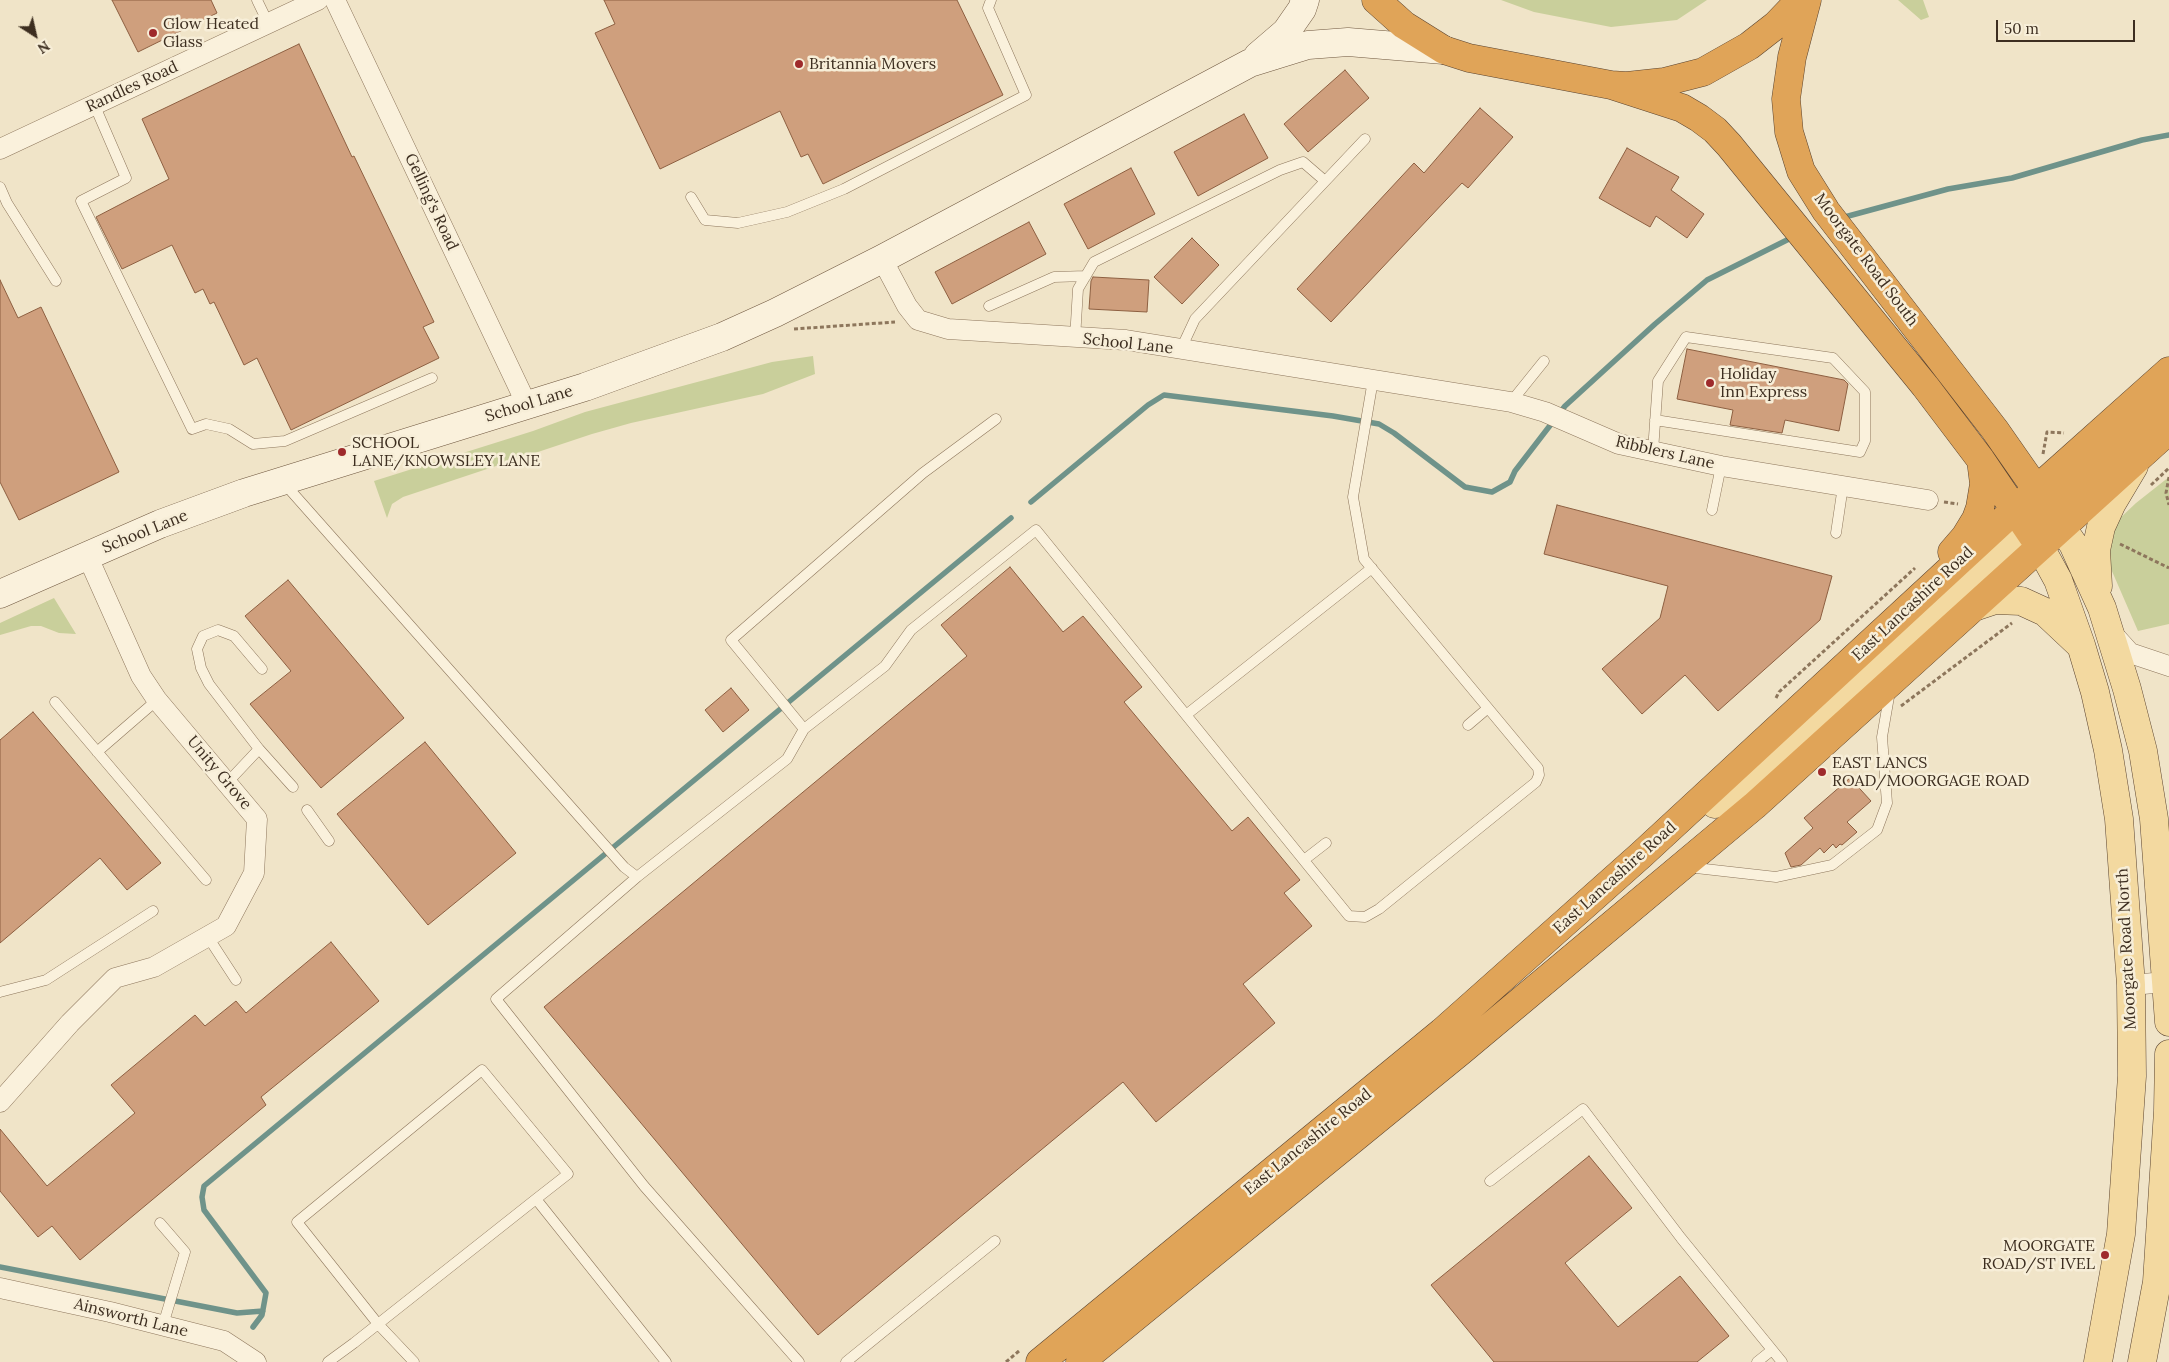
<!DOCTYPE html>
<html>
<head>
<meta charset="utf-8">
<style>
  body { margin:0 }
  #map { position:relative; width:2169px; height:1362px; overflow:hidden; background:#f0e4c8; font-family:Lora,serif }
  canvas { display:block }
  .north { position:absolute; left:10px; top:10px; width:50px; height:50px; -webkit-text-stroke:4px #f7eed8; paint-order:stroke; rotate:145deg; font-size:14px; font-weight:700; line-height:20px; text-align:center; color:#3d2e20 }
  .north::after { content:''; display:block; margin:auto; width:18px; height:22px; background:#3d2e20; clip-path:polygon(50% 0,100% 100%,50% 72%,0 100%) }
  .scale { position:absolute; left:1996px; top:20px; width:139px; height:22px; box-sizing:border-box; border:2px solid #3d2e20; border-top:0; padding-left:6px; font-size:15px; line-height:18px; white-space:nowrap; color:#3d2e20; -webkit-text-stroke:4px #f7eed8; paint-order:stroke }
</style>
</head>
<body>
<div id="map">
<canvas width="2169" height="1362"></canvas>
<div class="north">N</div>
<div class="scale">50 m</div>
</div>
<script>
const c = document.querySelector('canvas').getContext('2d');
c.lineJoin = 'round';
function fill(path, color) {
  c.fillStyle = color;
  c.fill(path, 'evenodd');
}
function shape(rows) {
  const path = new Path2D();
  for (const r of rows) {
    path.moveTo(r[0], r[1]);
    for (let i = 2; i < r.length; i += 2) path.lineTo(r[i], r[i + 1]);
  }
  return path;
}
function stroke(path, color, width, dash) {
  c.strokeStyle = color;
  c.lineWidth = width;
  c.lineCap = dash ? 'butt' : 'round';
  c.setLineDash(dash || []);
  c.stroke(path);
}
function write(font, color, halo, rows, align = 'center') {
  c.font = font + ' Lora,serif';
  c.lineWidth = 5;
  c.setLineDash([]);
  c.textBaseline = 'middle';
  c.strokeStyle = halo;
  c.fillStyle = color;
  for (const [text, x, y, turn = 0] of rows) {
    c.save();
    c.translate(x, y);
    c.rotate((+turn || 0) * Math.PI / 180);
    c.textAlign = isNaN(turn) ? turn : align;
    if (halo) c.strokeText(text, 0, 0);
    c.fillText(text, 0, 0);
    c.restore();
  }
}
fill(shape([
  [1501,0,1707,0,1677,20,1611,27,1534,12],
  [1898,0,1923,0,1929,17,1921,20],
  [813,356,815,374,763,394,631,423,592,434,403,497,392,504,387,518,374,481,533,431,585,412,772,362],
  [2169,477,2169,624,2138,631,2098,539,2136,503],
  [54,598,76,634,59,633,41,626,31,626,0,635,0,623]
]), '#c9cf9b');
stroke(shape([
  [1841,218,1948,189,2012,178,2142,140,2169,135],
  [1031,502,1148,405,1164,395,1333,416,1379,424,1394,433,1465,487,1492,492,1510,482,1515,471,1565,406,1655,324,1707,280,1793,237],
  [0,1267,237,1313,263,1311],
  [253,1327,262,1315,266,1293,204,1210,202,1197,204,1186,1011,518]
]), '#6f938a', 5.5);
const building = shape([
  [112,0,211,0,217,13,138,52,112,0],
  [604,0,957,0,1003,95,823,184,808,154,801,157,780,111,660,169,595,33,615,24,604,0],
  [299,44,352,157,354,156,434,322,423,327,439,358,291,430,257,358,244,365,214,302,210,304,203,289,195,293,172,245,122,269,96,217,169,179,142,119,299,44],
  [1345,70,1369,98,1308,152,1284,124,1345,70],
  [1480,108,1513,137,1468,188,1462,183,1331,322,1297,289,1414,163,1424,173,1480,108],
  [1244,114,1268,158,1198,196,1174,152,1244,114],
  [1627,148,1679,177,1671,190,1704,214,1687,238,1656,216,1650,227,1599,198,1627,148],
  [1131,168,1155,214,1088,249,1064,204,1131,168],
  [1029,222,1046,254,952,304,935,272,1029,222],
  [1192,238,1219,265,1182,304,1154,277,1192,238],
  [1093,277,1149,280,1147,312,1089,309,1091,281,1093,277],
  [0,280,18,318,41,307,119,472,19,520,0,482,0,280],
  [1687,349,1844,380,1848,384,1839,431,1785,420,1782,433,1730,425,1733,410,1677,399,1687,349],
  [1557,505,1832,576,1820,620,1718,711,1685,675,1642,714,1602,669,1660,618,1668,586,1544,554,1557,505],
  [1010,567,1063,632,1083,616,1142,687,1124,702,1232,831,1248,817,1300,880,1284,893,1312,926,1243,984,1275,1023,1156,1122,1123,1082,818,1335,544,1007,967,656,941,625,1010,567],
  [288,580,404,718,321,788,250,704,291,671,245,616,288,580],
  [731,688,749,710,723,732,705,710,731,688],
  [33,712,161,863,127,890,100,858,0,943,0,740,33,712],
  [425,742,516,853,428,925,337,814,425,742],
  [1850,778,1871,801,1847,822,1857,832,1842,845,1840,844,1836,848,1833,844,1824,853,1820,848,1801,865,1791,867,1785,853,1813,828,1804,818,1850,778],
  [331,942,379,1001,261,1097,266,1105,80,1260,52,1226,38,1237,0,1191,0,1129,47,1186,135,1113,111,1085,195,1015,205,1026,236,1001,246,1013,331,942],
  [1589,1156,1632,1208,1565,1263,1618,1327,1680,1276,1729,1336,1697,1362,1494,1362,1431,1285,1589,1156]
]);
fill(building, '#cf9f7d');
stroke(building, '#8d5f41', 1);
const lane = shape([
  [257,0,269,25],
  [94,104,126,178,81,201,192,429,206,424,229,429,253,444,285,441,432,378],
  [0,187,7,203,56,281],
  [691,197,705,220,738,223,787,212,844,189,1026,95,988,8,991,0],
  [989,306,1054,277,1086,276],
  [1075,339,1078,289,1094,262,1280,170,1303,162,1325,181],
  [1181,349,1195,319,1365,139],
  [1511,402,1544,361],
  [1653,451,1658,381,1686,337,1833,358,1865,392,1865,441,1860,452,1655,420],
  [283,482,624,867,637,877,787,759,804,729,885,666,911,630,1036,530,1349,916,1365,917,1379,909,1536,782,1539,775,1538,768,1532,761,1364,559,1353,497,1373,380],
  [1712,510,1721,466],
  [1836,533,1843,486],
  [55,702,206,880],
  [1186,715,1372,568],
  [1468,725,1488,708],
  [804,729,731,640,923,473,996,419],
  [259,749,293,787],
  [97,752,157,700],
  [227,783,259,749,209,684,201,668,197,649,203,636,218,630,234,636,262,669],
  [307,810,329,841],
  [1304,860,1326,843],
  [1687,867,1776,877,1832,865,1877,830,1887,803,1882,737,1890,691],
  [637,877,496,999,644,1186,799,1362],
  [208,937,236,980],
  [0,992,46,980,153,911],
  [1490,1181,1583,1109,1681,1238,1782,1362],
  [536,1199,666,1362],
  [160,1223,185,1252,163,1325],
  [328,1362,354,1343,378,1324,536,1199,568,1174,482,1070,297,1222,378,1324,414,1362],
  [846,1362,995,1241],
  [1757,1362,1772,1350]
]);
const street = shape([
  [335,0,527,405],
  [0,149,318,0],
  [882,259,907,306,918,320,948,329,1126,340,1511,402,1545,412,1619,444,1721,466,1928,500],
  [2112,633,2130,653,2169,666],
  [2131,985,2166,982,2169,979],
  [0,1102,70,1023,115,978,154,967,226,926,254,873,257,819,157,700,141,676,87,555],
  [0,1288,110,1312,224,1341,256,1362]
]);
const secondary = shape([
  [1258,56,1286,32,1302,9,1305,0],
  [0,594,160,524,244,493,585,387,722,337,775,313,882,259,1250,63,1308,45,1348,42,1444,50]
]);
const primary = shape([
  [2040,547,2058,580,2081,645,2095,692,2108,750,2119,819,2131,985,2132,1076,2121,1234,2098,1362],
  [2098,586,2096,550,2101,527,2112,503,2134,466],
  [1977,606,1995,600,2021,601,2045,612,2078,643],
  [1715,804,2037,523,2049,519,2058,522,2073,544,2102,608,2127,689,2143,751,2154,819,2169,1022],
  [2142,1362,2157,1282,2168,1111,2169,1054]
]);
const highway = shape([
  [1376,0,1404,25,1444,50,1469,58,1611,85,1627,86,1664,82,1703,72,1749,46,1776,25,1800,0],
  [1807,0,1792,57,1786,99,1789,132,1801,171,1826,211,1995,430,2062,526],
  [1611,85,1682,108,1699,118,1715,130,1729,145,1925,386,1981,460,2040,547],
  [2034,518,2042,515,2050,509,2169,402],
  [1952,552,1965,537,1976,519,1980,508,1984,484,1981,460],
  [1040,1362,1442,1032,1641,855,2037,489,2169,371],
  [1080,1362,1461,1051,1754,806,2169,430]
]);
stroke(lane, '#8d765c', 11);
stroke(street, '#8d765c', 21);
stroke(secondary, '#6f573f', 29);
stroke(primary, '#5b4430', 29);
stroke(highway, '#5b4430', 29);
stroke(shape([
  [794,329,895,322],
  [2043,454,2047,432,2064,433],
  [2169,477,2166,493,2169,505],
  [2151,485,2169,468],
  [1944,502,1958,504],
  [2120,544,2169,568],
  [1776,698,1779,692,1915,568],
  [1901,706,2012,623],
  [1006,1362,1019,1351]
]), '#8d765c', 3, [4, 2.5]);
stroke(lane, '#faf1dc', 10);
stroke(street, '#faf1dc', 20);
stroke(secondary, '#faf1dc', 28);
stroke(primary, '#f3d9a0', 28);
stroke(highway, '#e0a458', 28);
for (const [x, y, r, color] of [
  [153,33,5,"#9e2a2b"],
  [799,64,5,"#9e2a2b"],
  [1710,383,5,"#9e2a2b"],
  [342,452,5,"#9e2a2b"],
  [1822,772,5,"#9e2a2b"],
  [2105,1255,5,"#9e2a2b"]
]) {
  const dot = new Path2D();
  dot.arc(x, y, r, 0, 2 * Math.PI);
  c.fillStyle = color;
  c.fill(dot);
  stroke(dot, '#f7eed8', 2);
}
write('16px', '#3d2e20', '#f7eed8', [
  ["Glow Heated",163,24],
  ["Glass",163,42],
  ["Britannia Movers",809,64],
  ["Holiday",1720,374],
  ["Inn Express",1720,392],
  ["SCHOOL",352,443],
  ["LANE/KNOWSLEY LANE",352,461],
  ["EAST LANCS",1832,763],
  ["ROAD/MOORGAGE ROAD",1832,781],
  ["MOORGATE",2095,1246,"right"],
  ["ROAD/ST IVEL",2095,1264,"right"]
], 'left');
write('16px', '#3d2e20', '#f7eed8', [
  ["Randles Road",132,87,-25],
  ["Gelling's Road",431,202,65],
  ["Moorgate Road South",1866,260,53],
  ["School Lane",1128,344,6],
  ["School Lane",529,404,-17],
  ["Ribblers Lane",1665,453,13],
  ["School Lane",145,532,-22],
  ["East Lancashire Road",1913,604,-43],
  ["Unity Grove",219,773,50],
  ["East Lancashire Road",1615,878,-42],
  ["Moorgate Road North",2127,949,-93],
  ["East Lancashire Road",1308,1142,-39],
  ["Ainsworth Lane",131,1318,14]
]);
</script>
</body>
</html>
